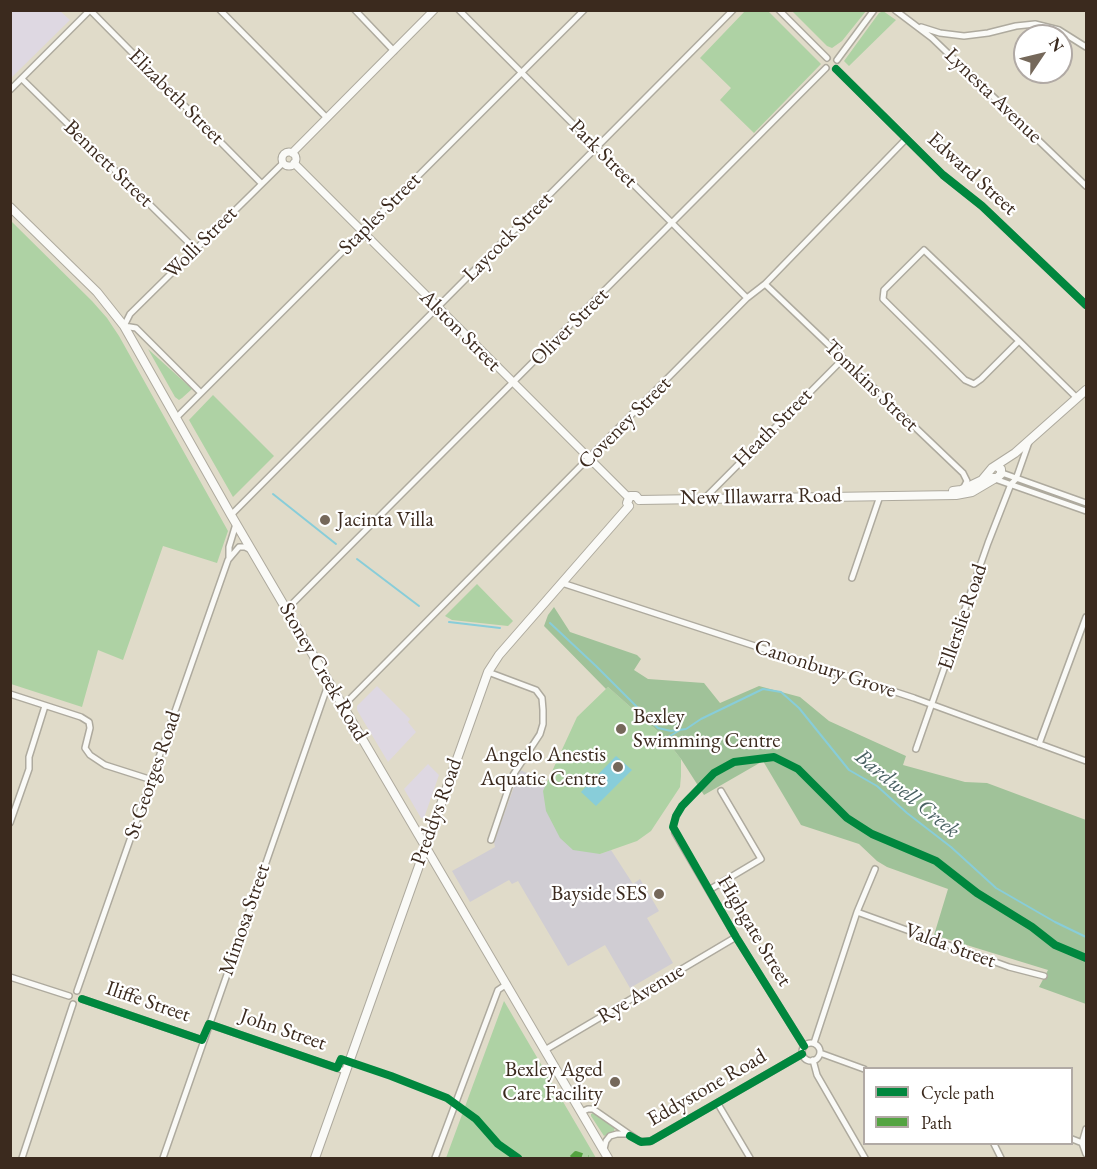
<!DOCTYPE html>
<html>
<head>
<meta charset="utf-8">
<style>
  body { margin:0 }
  #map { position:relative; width:1097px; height:1169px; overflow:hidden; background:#e0dbc9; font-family:"EB Garamond",serif }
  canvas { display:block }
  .frame { position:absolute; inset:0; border:12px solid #3b2a1e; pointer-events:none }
  .legend { position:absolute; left:863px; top:1067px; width:210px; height:78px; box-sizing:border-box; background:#fff; border:2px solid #b1aaa5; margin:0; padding:8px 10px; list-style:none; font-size:18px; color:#3b2a1e }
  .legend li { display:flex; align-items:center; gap:12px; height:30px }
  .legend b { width:30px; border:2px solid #b1aaa5 }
  .north { position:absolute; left:1013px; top:24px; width:60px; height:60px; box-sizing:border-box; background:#fff; border:2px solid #b1aaa5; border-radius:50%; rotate:55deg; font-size:16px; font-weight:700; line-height:24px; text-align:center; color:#3b2a1e }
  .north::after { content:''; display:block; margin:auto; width:21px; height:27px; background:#75685a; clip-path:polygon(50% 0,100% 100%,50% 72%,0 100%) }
</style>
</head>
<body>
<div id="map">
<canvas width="1097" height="1169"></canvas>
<div class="frame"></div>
<ul class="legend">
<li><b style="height:8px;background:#00873e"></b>Cycle path</li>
<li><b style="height:8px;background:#54a441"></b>Path</li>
</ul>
<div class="north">N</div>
</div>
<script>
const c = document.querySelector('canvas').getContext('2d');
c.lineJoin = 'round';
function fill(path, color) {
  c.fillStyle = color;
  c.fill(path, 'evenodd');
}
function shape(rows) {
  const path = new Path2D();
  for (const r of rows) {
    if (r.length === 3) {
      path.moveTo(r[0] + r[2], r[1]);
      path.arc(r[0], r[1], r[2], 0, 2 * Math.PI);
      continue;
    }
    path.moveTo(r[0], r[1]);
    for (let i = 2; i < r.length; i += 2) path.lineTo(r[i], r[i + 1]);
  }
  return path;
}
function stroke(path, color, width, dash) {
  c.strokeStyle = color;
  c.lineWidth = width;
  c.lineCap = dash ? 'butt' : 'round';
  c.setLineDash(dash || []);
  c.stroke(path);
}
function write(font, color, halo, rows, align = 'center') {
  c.font = font + ' "EB Garamond",serif';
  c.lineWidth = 4.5;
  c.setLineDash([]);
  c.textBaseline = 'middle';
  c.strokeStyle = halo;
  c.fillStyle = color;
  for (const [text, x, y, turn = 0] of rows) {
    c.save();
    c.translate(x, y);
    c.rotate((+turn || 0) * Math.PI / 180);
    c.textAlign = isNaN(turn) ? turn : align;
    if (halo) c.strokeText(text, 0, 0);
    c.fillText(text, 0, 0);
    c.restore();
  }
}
fill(shape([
  [11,10,60,11,70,20,11,78],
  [377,686,410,719,408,722,416,732,388,762,357,710,357,706],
  [428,764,439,775,424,818,421,818,404,789]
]), '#ded8e2');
fill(shape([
  [520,770,541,779,546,787,543,791,600,854,611,850,633,884,640,879,659,911,647,918,673,963,630,988,605,945,568,966,518,881,512,884,509,880,470,902,452,871,495,847,494,842]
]), '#d0cdd3');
fill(shape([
  [745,11,768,11,821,64,754,133,720,100,731,88,700,58],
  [792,11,866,11,842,41,832,48,827,46],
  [883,11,896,20,849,66,844,61,879,13],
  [11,221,92,301,107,318,119,336,228,531,217,563,163,546,123,660,98,650,82,707,11,684],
  [148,349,192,389,182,398,179,400,175,397],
  [213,395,274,456,233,497,189,420],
  [477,584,513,621,508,626,452,620,445,616],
  [608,687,663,736,681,759,681,776,680,787,651,831,637,841,600,854,573,850,560,838,546,811,543,791,577,717],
  [504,1001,596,1158,446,1158],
  [593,1113,615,1126,614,1131,604,1136,591,1116,591,1114]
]), '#aed2a4');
fill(shape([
  [554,607,570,632,637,655,641,659,634,670,648,679,704,683,720,703,759,686,800,697,829,721,906,756,903,765,965,782,987,783,1086,820,1086,1004,1039,987,1048,970,934,935,948,889,887,867,877,861,859,844,801,825,763,761,704,795,681,759,663,736,608,687,606,689,547,629,544,626,548,615]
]), '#a0c299');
fill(shape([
  [616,756,632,770,596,806,581,792]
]), '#88cdd9');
stroke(shape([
  [273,494,336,544],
  [357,559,419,606],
  [449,622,500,628],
  [550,623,596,666,658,728,671,731,686,729,701,719,763,689,781,692,799,708,849,770,877,786,907,813,951,847,996,888,1055,922,1086,937],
  [670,736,680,730]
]), '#88cdd9', 2);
const minor = shape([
  [90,10,261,183],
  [220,10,327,118],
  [355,10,394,51],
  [459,10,747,298],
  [779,10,827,58],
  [895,10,932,38,1086,186],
  [921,27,940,33,964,36,988,33,1016,26,1035,24,1059,30,1086,47],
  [837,60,874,10],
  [836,69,943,175,982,206,1086,305],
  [22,79,195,249],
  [10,90,90,10],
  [765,284,963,473,967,481,963,489],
  [1019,341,981,379,974,384,965,380,883,299,884,290,924,250,1019,341,1077,398],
  [201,393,136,328,124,326,130,314,283,163],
  [176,418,584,10],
  [1002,473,1086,503],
  [995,479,1086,511],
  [705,498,843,359],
  [231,515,733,10],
  [229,558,229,547,236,524],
  [852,578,880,496],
  [562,583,914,698,1086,761],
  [286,610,826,68],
  [488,672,536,690,542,698,543,710,543,724,540,734,513,775,491,840],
  [10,694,81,717,89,722,90,728,85,748,90,755,105,765,152,780],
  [343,706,747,298,765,284,906,139],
  [1039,744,1086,617],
  [916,749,988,543,1011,484,1016,479,1029,442],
  [10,823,29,769,29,757,45,706],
  [675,833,736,937,804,1046],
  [709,890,761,859,721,791],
  [857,912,1009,967,1044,976],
  [10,977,69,996],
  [77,991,228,560,239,547,245,547,249,549],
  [82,999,202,1040],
  [209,1024,345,1071],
  [811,1052,9],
  [814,1043,857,912,875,869],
  [545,1050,736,937],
  [820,1053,864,1069],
  [813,1060,817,1075,865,1158],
  [718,1104,750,1158],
  [581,1112,588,1109,593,1109,639,1141,649,1142,802,1054],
  [1086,1129,1082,1143,1086,1154],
  [1072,1139,1085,1144],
  [994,1144,1001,1158],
  [604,1149,606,1141,610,1136,617,1134,627,1134],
  [22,1158,73,1004],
  [163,1158,329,682],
  [435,1158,498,990,507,984]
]);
const tertiary = shape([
  [289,159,7],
  [292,153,434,10],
  [294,163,628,497]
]);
const secondary = shape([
  [991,478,997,478,1001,474,1001,469,996,466],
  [953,491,961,490,982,480,992,468,1015,453,1086,390],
  [639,500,956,495,972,492,994,479],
  [629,506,627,503,630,496,636,496,639,500],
  [315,1158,488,672,499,655,629,506]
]);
const primary = shape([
  [10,207,97,292,124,326,231,515,608,1158]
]);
stroke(minor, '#aeaa9e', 8);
stroke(tertiary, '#aeaa9e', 9);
stroke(secondary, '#aeaa9e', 10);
stroke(primary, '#aeaa9e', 10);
stroke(minor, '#fafaf7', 5);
stroke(tertiary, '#fafaf7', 7);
stroke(secondary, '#fafaf7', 8);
stroke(primary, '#fafaf7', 8);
stroke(shape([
  [572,1158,576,1154,588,1158]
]), '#54a441', 6, [12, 6]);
stroke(shape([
  [836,69,943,175,982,206,1086,305],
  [82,999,202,1040,209,1024,337,1068,341,1059,391,1076,447,1098,476,1119,498,1144,518,1158],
  [804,1046,736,937,673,827,676,816,682,806,714,773,734,762,774,757,798,769,847,818,872,834,936,861,977,893,1032,927,1055,945,1086,958],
  [630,1136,641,1142,651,1141,802,1054]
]), '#00873e', 8);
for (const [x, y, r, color] of [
  [325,520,6,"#75685a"],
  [621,729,6,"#75685a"],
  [618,767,6,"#75685a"],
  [659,894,6,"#75685a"],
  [615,1082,6,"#75685a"]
]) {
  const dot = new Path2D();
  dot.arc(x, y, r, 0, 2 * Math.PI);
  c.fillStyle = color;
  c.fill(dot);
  stroke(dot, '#fff', 2);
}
write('21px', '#3b2a1e', '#fff', [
  ["Lynesta Avenue",993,96,44],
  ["Elizabeth Street",176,97,45],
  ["Park Street",603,154,45],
  ["Bennett Street",108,164,44],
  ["Edward Street",972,174,42],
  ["Staples Street",380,214,-45],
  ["Laycock Street",508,237,-45],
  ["Wolli Street",201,243,-45],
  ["Oliver Street",570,327,-45],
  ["Alston Street",460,331,45],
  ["Tomkins Street",871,386,44],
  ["Coveney Street",625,423,-45],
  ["Heath Street",773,428,-45],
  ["New Illawarra Road",761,497,-1],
  ["Ellerslie Road",963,617,-71],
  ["Canonbury Grove",825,669,18],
  ["Stoney Creek Road",323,672,60],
  ["St Georges Road",153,775,-71],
  ["Preddys Road",437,812,-70],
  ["Mimosa Street",245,920,-71],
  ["Highgate Street",754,931,59],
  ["Valda Street",950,946,20],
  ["Rye Avenue",641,994,-31],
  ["Iliffe Street",148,1002,19],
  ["John Street",283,1030,19],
  ["Eddystone Road",707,1088,-30]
]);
write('21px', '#3b2a1e', '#fff', [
  ["Jacinta Villa",337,520,"left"],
  ["Bexley",633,717,"left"],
  ["Swimming Centre",633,741,"left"],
  ["Angelo Anestis",606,755],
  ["Aquatic Centre",606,779],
  ["Bayside SES",647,894],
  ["Bexley Aged",603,1070],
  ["Care Facility",603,1094]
], 'right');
write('italic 22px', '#496162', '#fff', [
  ["Bardwell Creek",907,794,39]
]);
</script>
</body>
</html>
